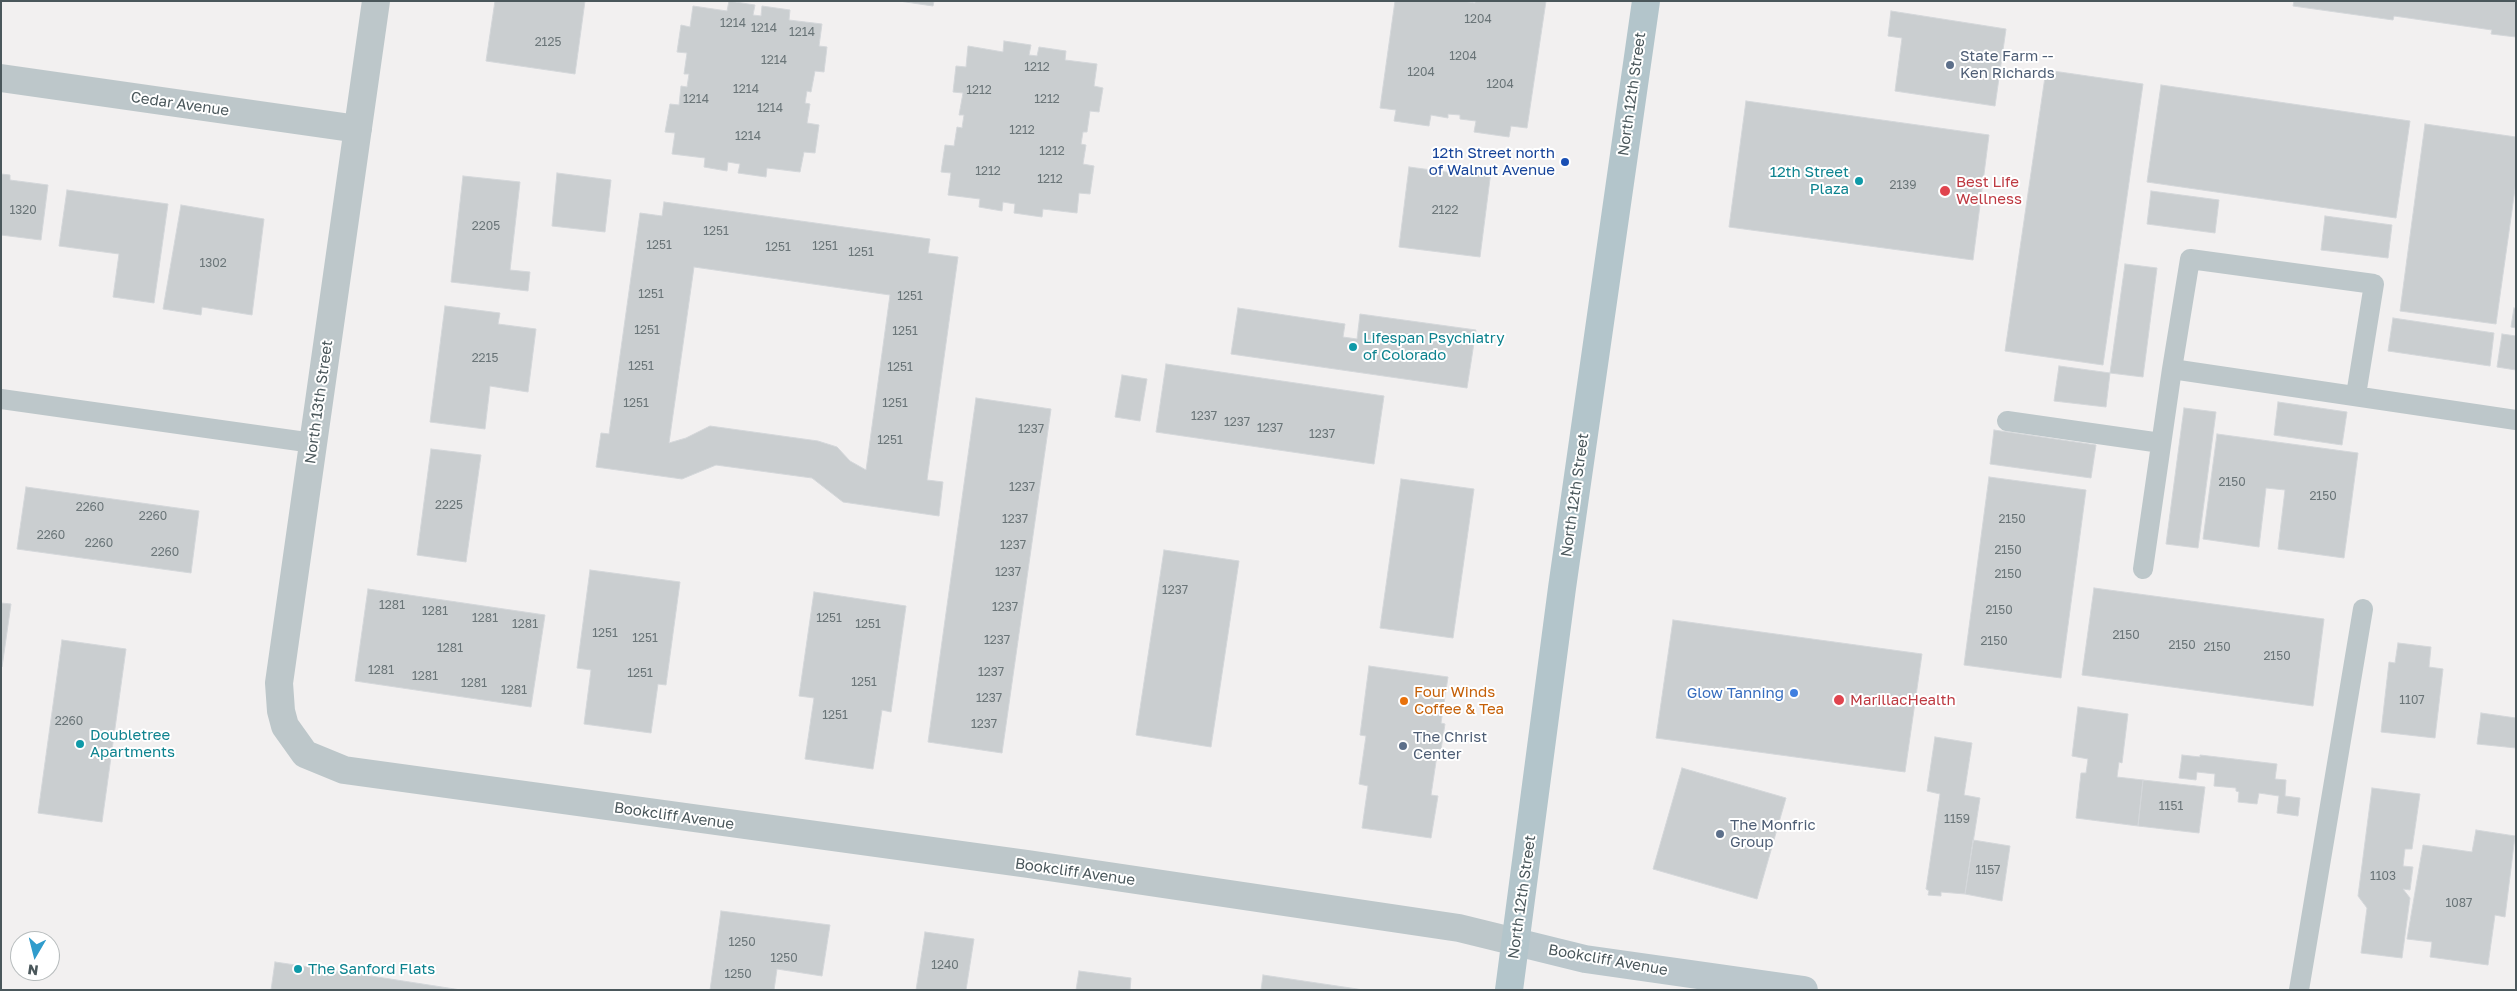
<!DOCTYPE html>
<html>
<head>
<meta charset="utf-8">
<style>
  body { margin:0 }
  #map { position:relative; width:2517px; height:991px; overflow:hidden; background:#f2f0f0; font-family:"Golos Text",sans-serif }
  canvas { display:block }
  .frame { position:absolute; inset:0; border:2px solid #4a575b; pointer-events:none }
  .north { position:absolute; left:10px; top:931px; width:50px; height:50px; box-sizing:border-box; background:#fff; border:1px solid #b7bcbd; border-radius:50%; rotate:188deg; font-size:14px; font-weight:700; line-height:20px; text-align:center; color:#4a575b }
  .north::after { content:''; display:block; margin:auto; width:18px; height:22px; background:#309ccc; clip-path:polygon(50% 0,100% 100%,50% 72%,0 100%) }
</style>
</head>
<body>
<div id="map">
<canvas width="2517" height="991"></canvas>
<div class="frame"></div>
<div class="north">N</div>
</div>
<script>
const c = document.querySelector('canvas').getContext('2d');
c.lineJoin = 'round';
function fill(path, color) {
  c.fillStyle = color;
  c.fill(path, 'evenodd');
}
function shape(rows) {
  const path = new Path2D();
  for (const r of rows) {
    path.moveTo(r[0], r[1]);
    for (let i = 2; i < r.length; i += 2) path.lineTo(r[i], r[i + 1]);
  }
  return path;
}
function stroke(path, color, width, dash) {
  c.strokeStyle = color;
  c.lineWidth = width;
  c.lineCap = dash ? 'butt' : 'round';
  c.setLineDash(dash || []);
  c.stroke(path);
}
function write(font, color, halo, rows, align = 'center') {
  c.font = font + ' "Golos Text",sans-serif';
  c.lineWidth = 4;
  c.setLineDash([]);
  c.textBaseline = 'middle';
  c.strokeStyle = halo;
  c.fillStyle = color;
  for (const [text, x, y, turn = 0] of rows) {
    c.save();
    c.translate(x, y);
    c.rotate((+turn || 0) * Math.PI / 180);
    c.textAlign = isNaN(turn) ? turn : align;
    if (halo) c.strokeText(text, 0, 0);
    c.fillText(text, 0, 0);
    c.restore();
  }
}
const building = shape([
  [495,1,585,1,575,74,486,61,495,1],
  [729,1,755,5,753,15,761,16,762,6,790,10,789,20,822,24,819,46,827,47,824,72,815,71,811,92,807,91,805,103,810,104,807,123,819,125,815,153,804,152,800,172,767,168,766,177,738,173,740,164,728,162,727,171,704,167,705,158,672,154,675,133,665,132,670,104,679,105,681,86,687,87,689,74,684,74,687,53,677,52,681,25,690,27,693,6,727,11,729,1],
  [899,1,934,1,933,6,899,1],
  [1395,1,1464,1,1475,3,1475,1,1546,1,1527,128,1511,126,1509,137,1474,132,1476,121,1460,119,1460,115,1448,114,1448,118,1431,115,1429,126,1394,121,1396,110,1380,108,1395,1],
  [2294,1,2516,1,2516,37,2491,34,2492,30,2394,16,2393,20,2293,6,2294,1],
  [1891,11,2006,29,1995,106,1895,91,1902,38,1888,36,1891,11],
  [1004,41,1031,45,1029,55,1037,56,1039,47,1066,51,1065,60,1097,64,1094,86,1103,88,1099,112,1090,111,1087,132,1083,132,1081,144,1086,145,1083,164,1094,166,1090,194,1079,193,1077,213,1043,209,1042,217,1014,213,1015,204,1003,202,1002,211,979,207,980,199,948,195,951,173,941,172,945,145,954,146,957,127,962,128,964,115,959,115,963,93,953,92,956,66,966,67,968,46,1003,52,1004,41],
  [2046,70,2143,84,2103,365,2005,351,2046,70],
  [2161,85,2410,121,2396,218,2147,182,2161,85],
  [1746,101,1989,135,1973,260,1729,227,1746,101],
  [2425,124,2516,137,2516,182,2496,324,2400,311,2425,124],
  [1409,167,1454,173,1454,167,1491,171,1480,257,1399,247,1409,167],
  [557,173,611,180,605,232,552,226,557,173],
  [1,174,10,175,10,180,48,185,41,240,1,235,1,174],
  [463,176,520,182,510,270,530,272,528,291,451,282,463,176],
  [67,190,168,204,154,303,113,297,119,254,59,246,67,190],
  [2151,191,2219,200,2215,233,2147,224,2151,191],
  [664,202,930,239,928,253,958,257,927,480,943,482,939,516,843,502,812,478,716,465,682,479,596,467,601,433,609,434,640,213,662,216,664,202],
  [694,267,890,295,866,470,850,461,837,447,818,441,710,426,686,438,669,443,694,267],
  [181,205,264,219,252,315,202,307,201,315,163,309,181,205],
  [2325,216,2392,225,2388,258,2321,250,2325,216],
  [2125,264,2157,268,2143,377,2110,373,2125,264],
  [445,306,500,313,498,324,536,329,528,392,490,386,485,429,430,422,445,306],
  [1238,308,1345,324,1343,337,1357,339,1360,314,1476,330,1467,388,1231,354,1238,308],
  [2514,308,2516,309,2516,328,2511,327,2514,308],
  [2393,318,2494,333,2490,366,2388,351,2393,318],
  [2502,334,2516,336,2516,370,2497,367,2502,334],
  [1166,364,1384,396,1374,464,1156,432,1166,364],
  [2059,366,2110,373,2106,407,2054,401,2059,366],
  [1122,375,1147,379,1140,421,1115,417,1122,375],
  [976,398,1051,409,1002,753,928,742,976,398],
  [2278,402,2347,412,2342,445,2274,435,2278,402],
  [2184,408,2216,412,2198,548,2166,544,2184,408],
  [1994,430,2096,445,2091,478,1990,464,1994,430],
  [2217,434,2358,453,2344,558,2278,549,2285,490,2266,488,2259,547,2203,539,2217,434],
  [431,449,481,455,466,562,417,555,431,449],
  [1989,477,2086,490,2061,678,1964,665,1989,477],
  [1401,479,1474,489,1453,638,1380,628,1401,479],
  [26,487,199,511,191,573,17,549,26,487],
  [1164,550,1239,561,1211,747,1136,735,1164,550],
  [590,570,680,582,666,685,658,684,651,733,584,724,591,670,577,668,590,570],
  [2094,588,2324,619,2313,706,2082,675,2094,588],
  [368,589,545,615,531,707,355,681,368,589],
  [814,592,906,606,891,712,882,710,873,769,805,759,814,698,799,696,814,592],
  [1,603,11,604,2,667,1,667,1,603],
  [1673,620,1922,654,1905,772,1656,738,1673,620],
  [62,640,126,649,102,822,38,813,62,640],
  [2398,643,2431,647,2429,667,2443,669,2435,738,2381,732,2389,662,2395,663,2398,643],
  [1369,666,1448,677,1441,723,1445,724,1440,756,1437,755,1431,795,1438,796,1431,838,1362,828,1368,786,1359,784,1366,736,1360,735,1369,666],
  [2078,707,2128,714,2122,763,2119,762,2117,777,2143,780,2138,826,2076,818,2081,773,2086,773,2088,759,2072,756,2078,707],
  [2481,713,2516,718,2516,748,2477,744,2481,713],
  [1935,737,1972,743,1964,795,1980,798,1965,894,1941,892,1941,896,1928,895,1929,891,1926,889,1940,794,1927,791,1935,737],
  [2182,755,2200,757,2200,755,2277,764,2275,779,2286,780,2285,796,2300,798,2298,816,2277,813,2279,796,2259,793,2257,804,2238,802,2239,792,2236,791,2236,788,2214,786,2215,774,2197,772,2196,780,2179,778,2182,755],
  [1682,768,1786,798,1757,899,1653,869,1682,768],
  [2143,780,2205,787,2199,833,2138,826,2143,780],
  [2372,788,2420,794,2412,849,2405,849,2403,866,2413,867,2410,890,2403,889,2410,898,2402,958,2361,953,2367,908,2358,896,2372,788],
  [2476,830,2515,836,2505,917,2495,915,2488,965,2430,957,2432,942,2407,939,2423,845,2472,852,2476,830],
  [1973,840,2010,846,2002,901,1965,894,1973,840],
  [721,911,830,925,822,976,777,969,774,990,710,990,721,911],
  [925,932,974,939,966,990,916,990,925,932],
  [275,962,371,976,461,990,271,990,275,962],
  [1079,971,1131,978,1130,990,1076,990,1079,971],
  [1263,975,1364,990,1261,990,1263,975]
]);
fill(building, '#caced0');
stroke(building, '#d4d7da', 1);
stroke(shape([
  [2356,395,2374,284,2190,259,2172,369,2516,420],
  [1,399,313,443],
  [2007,421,2161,443],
  [2143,569,2172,369],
  [2299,990,2363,609]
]), '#bdc7ca', 20);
stroke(shape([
  [376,1,279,683,281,711,285,726,305,754,344,770,1028,864,1459,928,1516,942],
  [1,78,358,129]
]), '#bdc7ca', 28);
stroke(shape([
  [1516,942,1585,959,1804,990]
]), '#bbc7cc', 28);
stroke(shape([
  [1509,990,1562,588,1646,1]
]), '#b3c5cb', 28);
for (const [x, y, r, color] of [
  [1950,65,5,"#5c6f8a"],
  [1565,162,5,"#1a4fb4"],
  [1859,181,5,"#0f9aa8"],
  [1945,191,6,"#e0444e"],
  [1353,347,5,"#0f9aa8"],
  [1794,693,5,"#3f7fe0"],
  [1839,700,6,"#e0444e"],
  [1404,701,5,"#e8710a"],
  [80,744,5,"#0f9aa8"],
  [1403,746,5,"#5c6f8a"],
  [1720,834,5,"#5c6f8a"],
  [298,969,5,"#0f9aa8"]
]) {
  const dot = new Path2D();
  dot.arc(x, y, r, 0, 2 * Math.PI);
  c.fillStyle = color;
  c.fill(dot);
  stroke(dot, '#fff', 2);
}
write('12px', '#6a7578', null, [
  ["1204",1478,19],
  ["1214",733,23],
  ["1214",764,28],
  ["1214",802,32],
  ["2125",548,42],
  ["1204",1463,56],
  ["1214",774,60],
  ["1212",1037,67],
  ["1204",1421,72],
  ["1204",1500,84],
  ["1214",746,89],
  ["1212",979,90],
  ["1214",696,99],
  ["1212",1047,99],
  ["1214",770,108],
  ["1212",1022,130],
  ["1214",748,136],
  ["1212",1052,151],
  ["1212",988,171],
  ["1212",1050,179],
  ["2139",1903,185],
  ["1320",23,210],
  ["2122",1445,210],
  ["2205",486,226],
  ["1251",716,231],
  ["1251",659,245],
  ["1251",825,246],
  ["1251",778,247],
  ["1251",861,252],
  ["1302",213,263],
  ["1251",651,294],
  ["1251",910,296],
  ["1251",647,330],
  ["1251",905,331],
  ["2215",485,358],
  ["1251",641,366],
  ["1251",900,367],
  ["1251",636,403],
  ["1251",895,403],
  ["1237",1204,416],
  ["1237",1237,422],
  ["1237",1270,428],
  ["1237",1031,429],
  ["1237",1322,434],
  ["1251",890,440],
  ["2150",2232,482],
  ["1237",1022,487],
  ["2150",2323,496],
  ["2225",449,505],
  ["2260",90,507],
  ["2260",153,516],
  ["1237",1015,519],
  ["2150",2012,519],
  ["2260",51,535],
  ["2260",99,543],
  ["1237",1013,545],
  ["2150",2008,550],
  ["2260",165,552],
  ["1237",1008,572],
  ["2150",2008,574],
  ["1237",1175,590],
  ["1281",392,605],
  ["1237",1005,607],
  ["2150",1999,610],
  ["1281",435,611],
  ["1281",485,618],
  ["1251",829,618],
  ["1281",525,624],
  ["1251",868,624],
  ["1251",605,633],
  ["2150",2126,635],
  ["1251",645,638],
  ["1237",997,640],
  ["2150",1994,641],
  ["2150",2182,645],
  ["2150",2217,647],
  ["1281",450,648],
  ["2150",2277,656],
  ["1281",381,670],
  ["1237",991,672],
  ["1251",640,673],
  ["1281",425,676],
  ["1251",864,682],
  ["1281",474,683],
  ["1281",514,690],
  ["1237",989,698],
  ["1107",2412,700],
  ["1251",835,715],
  ["2260",69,721],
  ["1237",984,724],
  ["1151",2171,806],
  ["1159",1957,819],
  ["1157",1988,870],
  ["1103",2383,876],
  ["1087",2459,903],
  ["1250",742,942],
  ["1250",784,958],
  ["1240",945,965],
  ["1250",738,974]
]);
write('15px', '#4e5e75', '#fff', [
  ["State Farm --",1960,56],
  ["Ken Richards",1960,73],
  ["The Christ",1413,737],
  ["Center",1413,754],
  ["The Monfric",1730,825],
  ["Group",1730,842]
], 'left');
write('15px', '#4a575b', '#fff', [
  ["North 12th Street",1632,94,-82],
  ["Cedar Avenue",180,104,8],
  ["North 13th Street",319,402,-82],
  ["North 12th Street",1575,495,-82],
  ["Bookcliff Avenue",674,816,8],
  ["Bookcliff Avenue",1075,872,8],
  ["North 12th Street",1522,897,-82],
  ["Bookcliff Avenue",1608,960,10]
]);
write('15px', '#164399', '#fff', [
  ["12th Street north",1555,153],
  ["of Walnut Avenue",1555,170]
], 'right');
write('15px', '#0d838f', '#fff', [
  ["12th Street",1849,172,"right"],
  ["Plaza",1849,189,"right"],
  ["Lifespan Psychiatry",1363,338],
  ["of Colorado",1363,355],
  ["Doubletree",90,735],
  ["Apartments",90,752],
  ["The Sanford Flats",308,969]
], 'left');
write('15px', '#be3a42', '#fff', [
  ["Best Life",1956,182],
  ["Wellness",1956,199],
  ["MarillacHealth",1850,700]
], 'left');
write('15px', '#c56008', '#fff', [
  ["Four Winds",1414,692],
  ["Coffee & Tea",1414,709]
], 'left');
write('15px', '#366cbe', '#fff', [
  ["Glow Tanning",1784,693]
], 'right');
</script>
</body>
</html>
